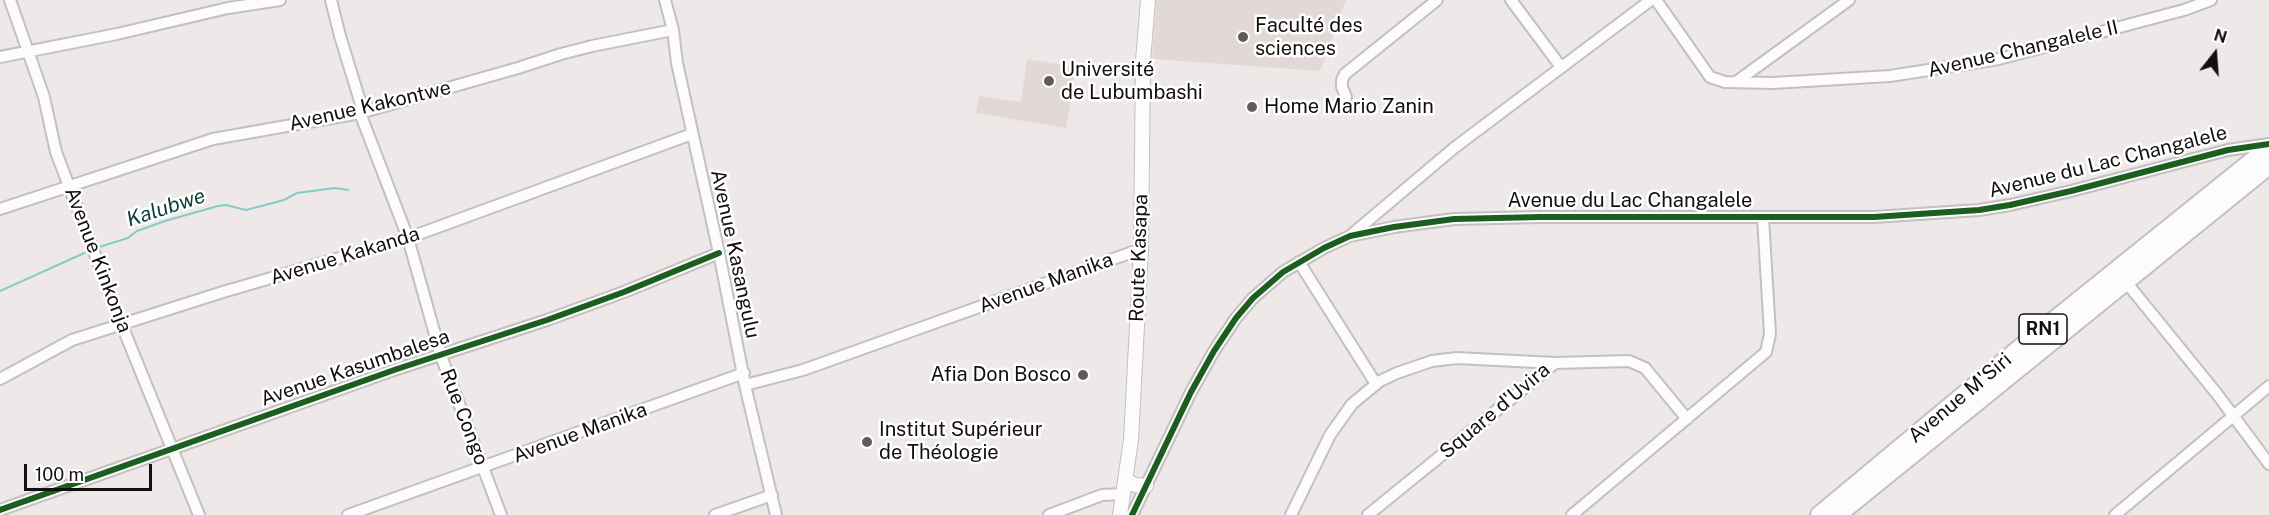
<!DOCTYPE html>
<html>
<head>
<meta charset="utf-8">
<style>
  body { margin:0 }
  #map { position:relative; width:2269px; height:515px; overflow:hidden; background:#eee9e8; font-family:"Public Sans",sans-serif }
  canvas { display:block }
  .north { position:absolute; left:2185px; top:24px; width:60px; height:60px; -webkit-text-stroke:4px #fff; paint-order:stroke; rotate:17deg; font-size:16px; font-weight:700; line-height:24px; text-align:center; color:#120f0f }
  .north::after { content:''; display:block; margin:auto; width:21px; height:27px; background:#120f0f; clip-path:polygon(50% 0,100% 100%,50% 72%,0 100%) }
  .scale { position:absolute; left:24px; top:464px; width:128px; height:27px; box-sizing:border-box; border:3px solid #120f0f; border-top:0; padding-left:8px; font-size:18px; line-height:21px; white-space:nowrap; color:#120f0f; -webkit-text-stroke:4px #fff; paint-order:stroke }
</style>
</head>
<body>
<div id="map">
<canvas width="2269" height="515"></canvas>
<div class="north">N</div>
<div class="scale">100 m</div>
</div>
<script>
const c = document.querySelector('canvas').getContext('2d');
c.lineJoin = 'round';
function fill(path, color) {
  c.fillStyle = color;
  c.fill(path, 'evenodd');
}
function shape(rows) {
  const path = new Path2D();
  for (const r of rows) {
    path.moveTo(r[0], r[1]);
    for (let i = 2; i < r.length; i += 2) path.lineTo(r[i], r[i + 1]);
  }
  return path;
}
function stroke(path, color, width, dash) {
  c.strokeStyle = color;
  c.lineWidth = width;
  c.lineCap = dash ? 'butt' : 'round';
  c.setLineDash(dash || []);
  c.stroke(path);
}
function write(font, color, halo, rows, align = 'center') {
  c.font = font + ' "Public Sans",sans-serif';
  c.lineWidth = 5;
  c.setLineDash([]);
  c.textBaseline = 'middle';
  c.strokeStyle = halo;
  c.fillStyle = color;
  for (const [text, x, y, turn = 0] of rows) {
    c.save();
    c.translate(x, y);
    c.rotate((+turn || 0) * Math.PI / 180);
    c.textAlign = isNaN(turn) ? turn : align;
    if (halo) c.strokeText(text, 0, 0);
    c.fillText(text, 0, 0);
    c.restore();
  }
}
fill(shape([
  [1156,0,1346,0,1320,71,1152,59],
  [1027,59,1076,67,1066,128,976,113,979,96,1021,102]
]), '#e2d8d6');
stroke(shape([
  [96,248,128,238,137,231,165,221,218,206,226,205,246,210,284,200,297,193,335,188,348,190],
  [0,291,91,250]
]), '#87cbc6', 2);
const minor = shape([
  [10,0,44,97,56,152,121,323,199,515],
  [331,0,340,36,363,111],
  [665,0,673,30,677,63,719,253,745,385,776,515],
  [1511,0,1561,67],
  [1656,0,1710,77,1725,82,1773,83,1890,76,1999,59,2184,10,2211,0],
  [0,57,117,34,228,8,280,0],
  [1736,82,1849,0],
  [1346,97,1342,87,1342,80,1345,74,1437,0],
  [360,113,408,238,441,356,501,515],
  [0,209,213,139,360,113,518,68,561,54,592,46,673,30],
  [1351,235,1454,148,1651,0],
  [1299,262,1376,384],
  [2126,282,2217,394,2269,464],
  [0,379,72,340,223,292,408,238,692,134],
  [745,385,803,370,1141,249],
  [0,510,397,369,547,320,624,292,719,253],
  [348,515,744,373],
  [715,515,772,495],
  [1049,515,1102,495,1124,494],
  [1132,515,1191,392,1214,351,1236,318,1253,298,1283,272,1324,248,1350,236,1394,227,1454,219,1540,217,1874,217,1979,210,2010,205,2071,191,2228,150,2269,144],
  [1291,515,1330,435,1352,404,1380,381,1397,373,1432,361,1457,358,1555,363,1629,361,1645,368,1687,419],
  [1368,515,1555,363],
  [1572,515,1766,352,1770,334,1763,217],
  [2115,515,2269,386]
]);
const major = shape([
  [1126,480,1135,485,1146,486],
  [1120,515,1131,440,1141,249,1143,61,1148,0]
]);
const highway = shape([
  [1819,515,2034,336,2269,147],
  [1838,515,2269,166]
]);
stroke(minor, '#c4c0bf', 14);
stroke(major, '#c4c0bf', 16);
stroke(highway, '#c4c0bf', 20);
stroke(minor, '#fcfcfc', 10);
stroke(major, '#fcfcfc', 14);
stroke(highway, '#fcfcfc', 16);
stroke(shape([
  [0,510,397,369,547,320,624,292,719,253],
  [1132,515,1191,392,1214,351,1236,318,1253,298,1283,272,1324,248,1350,236,1394,227,1454,219,1540,217,1874,217,1979,210,2010,205,2071,191,2228,150,2269,144]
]), '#1b5e20', 6);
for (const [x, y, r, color] of [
  [1243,37,6,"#5f5b5b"],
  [1049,81,6,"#5f5b5b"],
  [1252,107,6,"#5f5b5b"],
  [1083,375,6,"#5f5b5b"],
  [867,442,6,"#5f5b5b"]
]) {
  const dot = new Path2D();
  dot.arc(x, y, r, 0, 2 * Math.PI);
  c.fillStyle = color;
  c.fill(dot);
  stroke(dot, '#fff', 2);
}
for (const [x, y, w] of [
  [2043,329,48]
]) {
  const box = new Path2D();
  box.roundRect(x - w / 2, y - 15, w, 30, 4.5);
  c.fillStyle = '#fff';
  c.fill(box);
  stroke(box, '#120f0f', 1.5);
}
write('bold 18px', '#120f0f', null, [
  ["RN1",2043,329]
]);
write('20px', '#120f0f', '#fff', [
  ["Faculté des",1255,26],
  ["sciences",1255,49],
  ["Université",1061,70],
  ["de Lubumbashi",1061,93],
  ["Home Mario Zanin",1264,107],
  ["Afia Don Bosco",1071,375,"right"],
  ["Institut Supérieur",879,430],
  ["de Théologie",879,453]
], 'left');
write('20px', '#120f0f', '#fff', [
  ["Avenue Changalele II",2023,49,-13],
  ["Avenue Kakontwe",370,106,-13],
  ["Avenue du Lac Changalele",2108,162,-14],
  ["Avenue du Lac Changalele",1630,201],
  ["Avenue Kasangulu",735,254,78],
  ["Avenue Kakanda",345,256,-17],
  ["Route Kasapa",1139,258,-88],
  ["Avenue Kinkonja",98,260,69],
  ["Avenue Manika",1046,283,-20],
  ["Avenue Kasumbalesa",355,368,-19],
  ["Avenue M'Siri",1960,398,-40],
  ["Square d'Uvira",1495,411,-40],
  ["Rue Congo",464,417,69],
  ["Avenue Manika",580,433,-20]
]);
write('italic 21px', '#0d3d3a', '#fff', [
  ["Kalubwe",166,208,-18]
]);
</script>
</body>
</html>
